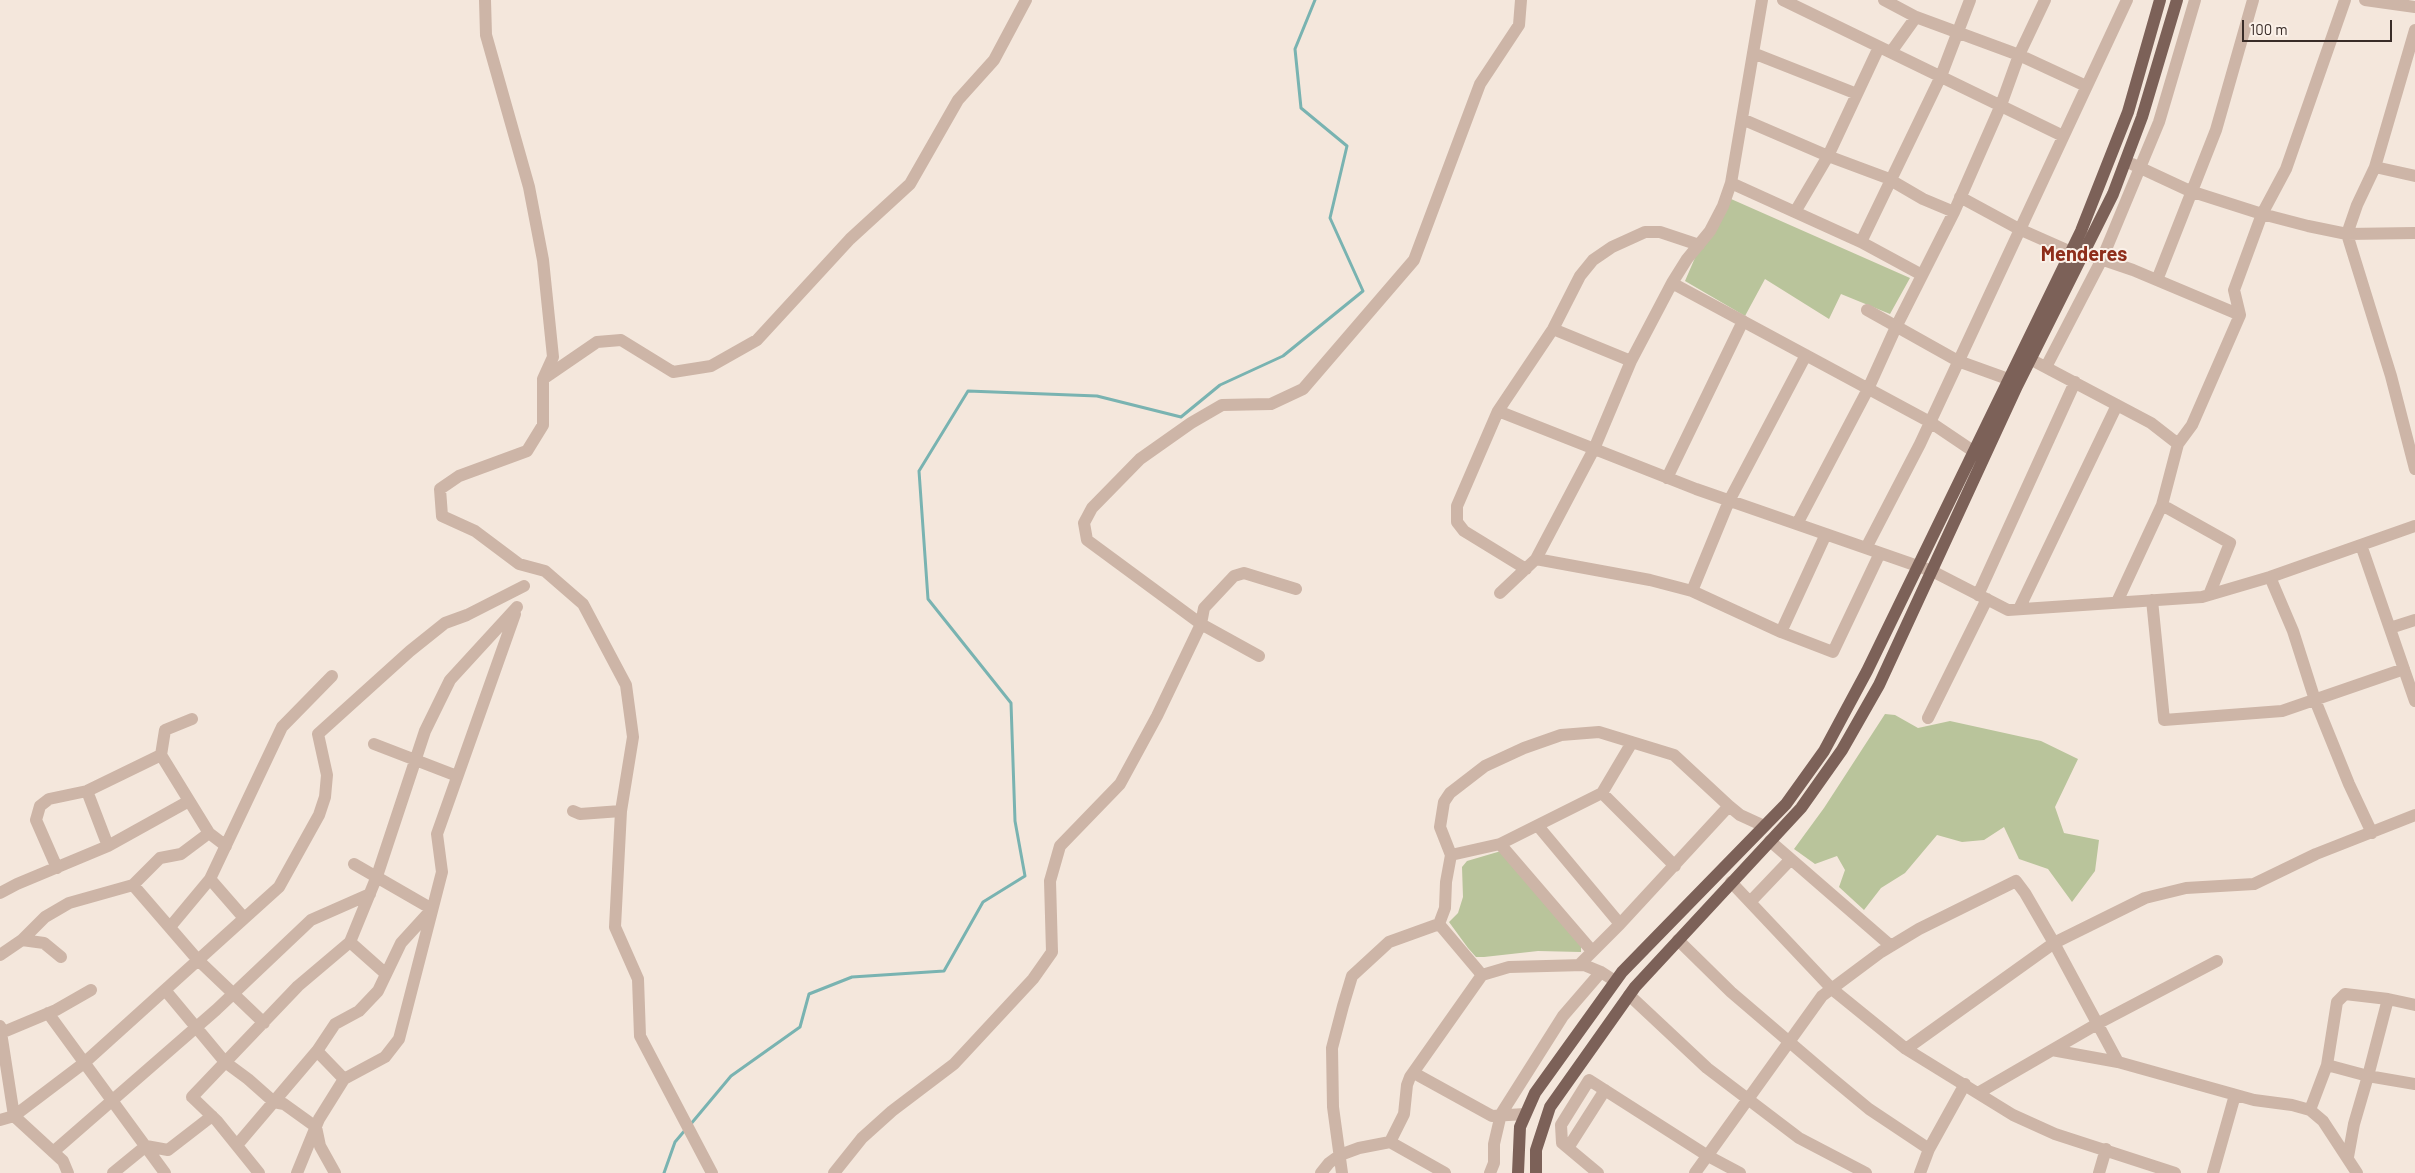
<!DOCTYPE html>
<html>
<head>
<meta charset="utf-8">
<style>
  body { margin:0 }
  #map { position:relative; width:2415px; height:1173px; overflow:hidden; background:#f4e7dc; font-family:Barlow,sans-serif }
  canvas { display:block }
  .scale { position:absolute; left:2242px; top:20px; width:150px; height:22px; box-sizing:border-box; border:2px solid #392c28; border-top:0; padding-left:6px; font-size:15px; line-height:18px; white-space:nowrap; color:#392c28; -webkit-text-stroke:4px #fbf1e9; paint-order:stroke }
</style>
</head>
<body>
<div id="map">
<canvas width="2415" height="1173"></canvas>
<div class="scale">100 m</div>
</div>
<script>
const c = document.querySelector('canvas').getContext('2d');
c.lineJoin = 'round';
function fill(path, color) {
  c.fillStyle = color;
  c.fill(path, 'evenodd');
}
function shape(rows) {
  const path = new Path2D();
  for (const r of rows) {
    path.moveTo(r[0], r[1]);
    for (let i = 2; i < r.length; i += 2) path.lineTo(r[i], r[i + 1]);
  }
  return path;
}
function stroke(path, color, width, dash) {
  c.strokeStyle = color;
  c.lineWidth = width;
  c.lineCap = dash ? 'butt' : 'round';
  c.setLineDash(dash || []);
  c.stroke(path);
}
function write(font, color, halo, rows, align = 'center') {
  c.font = font + ' Barlow,sans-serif';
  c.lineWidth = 4;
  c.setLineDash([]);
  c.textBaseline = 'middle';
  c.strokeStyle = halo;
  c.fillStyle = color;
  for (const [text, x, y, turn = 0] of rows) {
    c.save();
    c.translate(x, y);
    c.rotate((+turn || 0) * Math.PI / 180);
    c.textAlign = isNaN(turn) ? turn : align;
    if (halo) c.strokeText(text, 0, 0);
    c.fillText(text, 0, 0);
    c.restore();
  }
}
fill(shape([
  [1722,195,1910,278,1890,314,1841,294,1829,319,1765,279,1745,316,1685,281],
  [1885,714,1895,715,1918,728,1950,721,2041,741,2078,759,2055,807,2064,833,2099,840,2095,871,2072,902,2048,869,2019,859,2004,827,1984,840,1962,842,1937,835,1905,873,1881,888,1864,910,1839,887,1845,870,1837,856,1815,864,1794,849,1824,808],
  [1501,851,1581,945,1581,952,1538,951,1484,957,1476,957,1468,948,1449,922,1458,913,1463,897,1462,867,1467,861]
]), '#b9c49b');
stroke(shape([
  [690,1125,731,1076,800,1027,809,994,852,977,944,971,983,902,1025,876,1015,821,1011,703,928,599,919,471,968,391,1097,396,1181,417,1220,385,1283,356,1363,291,1330,218,1347,146,1301,108,1295,49,1315,0],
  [664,1173,675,1142,686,1129]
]), '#79b3b1', 3);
stroke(shape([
  [485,0,486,35,529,187,543,260,553,357,543,379,543,425,527,451,459,476,440,489,442,516,475,531,519,564,545,571,583,604,626,685,633,737,621,811,615,927,638,979,640,1036,712,1173],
  [1783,0,2063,136],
  [1884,0,1916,17,2019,55,2086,86],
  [2365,0,2415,7],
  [2415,30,2375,167,2357,205,2347,234,2391,376,2415,469],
  [1891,52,1916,17],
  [1753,53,1857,94],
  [1742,119,1828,156,1887,178,1923,199,1954,212],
  [2132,164,2190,191,2262,214,2308,226,2347,234,2415,233],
  [2375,167,2415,176],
  [1731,183,1861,242,1922,275],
  [1960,197,2019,229,2071,252],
  [1795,212,1828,156,1879,47],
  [1861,242,1941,76,1970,0],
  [2083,253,2133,270,2240,315],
  [2157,280,2216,130,2253,0],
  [1672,283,1930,422,1973,451],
  [1867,310,1958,361,2008,379],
  [1553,329,1631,361],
  [2030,359,2151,423,2178,444],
  [2046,367,2102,259,2159,122,2195,0],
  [543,379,597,342,621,340,673,372,711,366,757,340,850,239,910,184,958,100,994,60,1026,0],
  [1498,411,1696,489,1932,571,2008,610,2202,597,2270,577,2415,526],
  [1667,478,1743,321],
  [2162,505,2230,543,2209,595],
  [1797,524,1868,389,1896,327,1954,212,2001,105,2019,55,2045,0],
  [2361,545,2415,701],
  [1866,548,1920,444,2127,0],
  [1536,559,1650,580,1692,591,1781,632,1833,652,1880,553],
  [1526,569,1464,531,1457,522,1457,506,1498,411,1553,329,1580,276,1593,260,1612,247,1645,232,1660,232,1699,245],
  [2270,577,2293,631,2315,700,2349,784,2372,833],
  [1692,591,1729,501,1806,355],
  [1500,593,1536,559,1594,449,1631,361,1672,283,1687,259,1710,231,1723,206,1731,183,1762,0],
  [1978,595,2075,382],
  [2152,600,2164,720,2282,711,2404,669],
  [2117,602,2162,505,2178,444,2192,425,2240,315,2234,290,2262,214,2286,169,2345,0],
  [2019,609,2117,405],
  [2390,628,2415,620],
  [1781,632,1826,534],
  [1259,656,1201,624,1087,540,1084,523,1092,508,1140,459,1191,423,1222,405,1271,404,1303,389,1414,260,1480,84,1519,25,1521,0],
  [1928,718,1987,599],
  [374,744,457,776],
  [161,755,165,730,192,719],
  [87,791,108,846],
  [1602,793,1675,866],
  [573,811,580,814,621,811],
  [1538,826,1620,924],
  [209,833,181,854,160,858,133,885,197,959,264,1023],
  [1770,841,1891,946],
  [1500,844,1592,951],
  [1451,855,1500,844,1602,793,1631,744],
  [57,868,36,820,40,806,49,799,87,791,161,755,209,833,226,846],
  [210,879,244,918],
  [1731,882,1832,989,1906,1049,2013,1115,2055,1134,2175,1173],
  [0,893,17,884,108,846,189,801],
  [1750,902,1791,859],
  [1439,924,1482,975],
  [170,927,210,879,282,727,332,676],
  [22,940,44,943,61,957],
  [1678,940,1731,992,1828,1075,1869,1109,1929,1149],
  [350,942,386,974],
  [0,955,22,940,45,917,69,903,133,885],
  [1579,965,1620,924,1729,806],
  [165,990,225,1062,248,1079,274,1102,284,1104,316,1127,320,1146,335,1173],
  [1629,995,1707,1068,1799,1138,1866,1173],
  [48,1013,165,1173],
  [0,1026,14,1116,63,1161,68,1173],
  [1,1033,56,1010,91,990],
  [1906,1049,2054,943,2145,898,2186,888,2254,884,2316,854,2415,815],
  [2052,1050,2118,1062,2254,1100,2292,1105,2310,1110,2327,1065,2368,1076,2388,999,2415,1005],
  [317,1051,344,1079],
  [2327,1065,2337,1002,2345,994,2388,999],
  [1414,1073,1492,1116,1525,1114],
  [1978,1093,2097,1024,2217,961],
  [2310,1110,2323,1121,2357,1173],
  [0,1120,14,1116,84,1063,279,887,319,815,325,797,327,775,318,734,410,651,445,623,467,615,524,586],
  [1390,1142,1404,1114,1407,1085,1410,1077,1482,975,1509,967,1584,965,1601,972,1615,981],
  [237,1145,317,1051,335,1024,359,1011,378,991,401,943,432,909,354,864],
  [1568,1148,1605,1090],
  [53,1152,216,1010,311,920,370,894],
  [2348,1157,2354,1124,2368,1076,2415,1084],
  [113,1173,146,1146,168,1150,212,1116],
  [259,1173,217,1121,192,1097,298,986,350,942,377,876,425,731,450,680,517,607],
  [297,1173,319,1119,344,1079,385,1057,399,1039,442,872,437,834,515,614],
  [834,1173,862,1138,892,1111,954,1064,1033,979,1052,952,1050,881,1060,846,1120,784,1157,716,1201,624,1204,608,1234,576,1244,573,1296,589],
  [1321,1173,1329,1163,1340,1155,1359,1148,1390,1142,1445,1173],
  [1342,1173,1333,1107,1332,1048,1343,1006,1352,976,1389,942,1439,924,1445,908,1446,882,1451,855,1440,827,1444,802,1450,793,1485,766,1524,748,1561,735,1599,732,1674,755,1729,806,1740,815,1764,826],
  [1490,1173,1494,1163,1494,1144,1501,1114,1563,1016,1601,972],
  [1598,1173,1562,1143,1561,1125,1589,1080,1708,1156,1740,1173],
  [1695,1173,1822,996,1881,952,1919,929,2016,881,2025,893,2054,943,2118,1062],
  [1920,1173,1929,1149,1965,1084],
  [2099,1173,2106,1149],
  [2213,1173,2235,1095]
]), '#cdb5a7', 12);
stroke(shape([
  [1518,1173,1520,1127,1535,1093,1622,972,1786,804,1824,751,1867,671,2081,231,2128,112,2160,0],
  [1536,1173,1536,1150,1550,1107,1635,987,1801,808,1842,750,1879,685,2017,386,2113,194,2142,117,2177,0]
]), '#7c6158', 12);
write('bold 20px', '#8e2e1b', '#fbf1e9', [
  ["Menderes",2084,254]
]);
</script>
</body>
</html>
